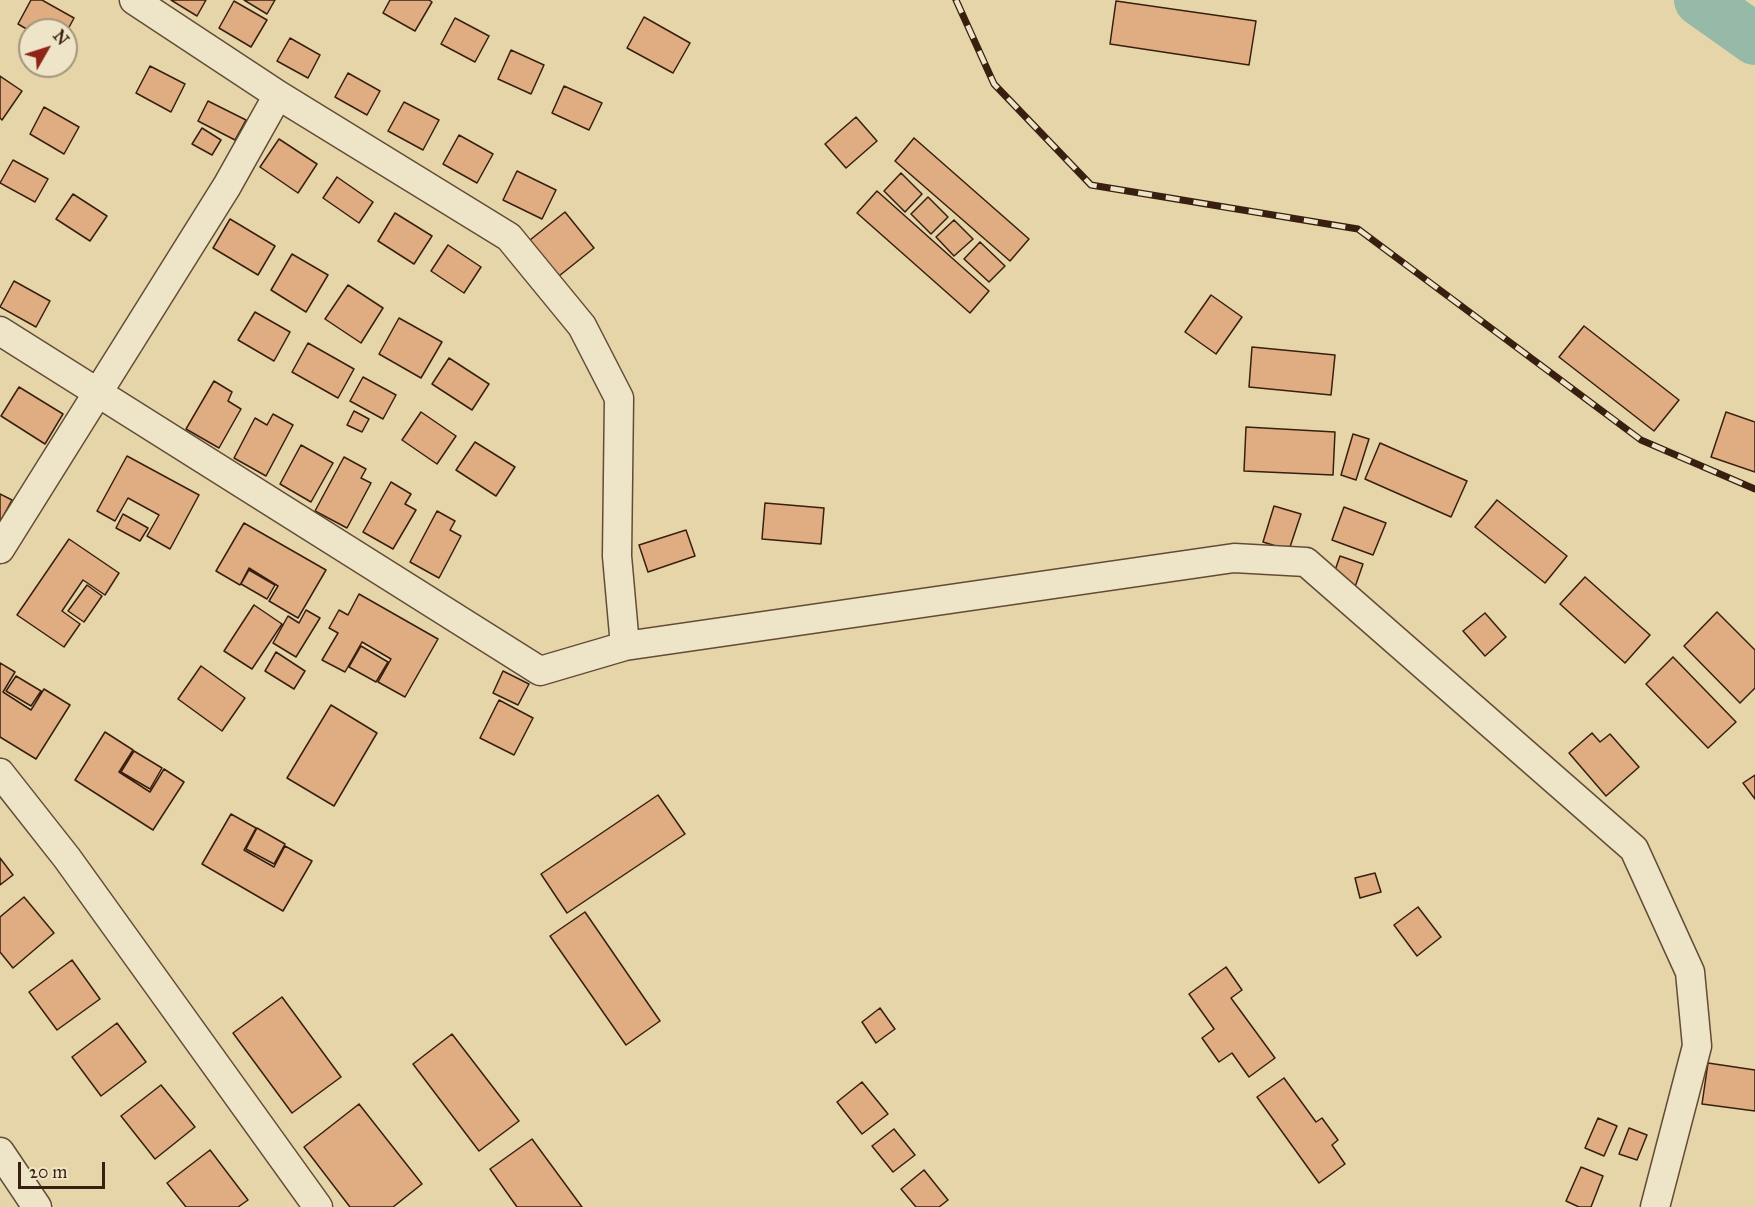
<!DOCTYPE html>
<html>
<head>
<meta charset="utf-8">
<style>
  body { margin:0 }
  #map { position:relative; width:1755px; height:1207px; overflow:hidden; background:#e5d5a9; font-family:"IM FELL Great Primer",serif }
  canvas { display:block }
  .north { position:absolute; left:18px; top:18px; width:60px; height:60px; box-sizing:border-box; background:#eee4c7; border:2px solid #a5957d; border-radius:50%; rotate:51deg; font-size:16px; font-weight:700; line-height:24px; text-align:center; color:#381f0f }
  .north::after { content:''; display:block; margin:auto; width:21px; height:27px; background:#8f2418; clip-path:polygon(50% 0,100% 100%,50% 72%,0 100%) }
  .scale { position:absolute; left:18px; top:1162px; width:87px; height:27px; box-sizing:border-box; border:3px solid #381f0f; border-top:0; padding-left:8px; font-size:18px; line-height:21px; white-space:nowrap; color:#381f0f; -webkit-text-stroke:4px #eee4c7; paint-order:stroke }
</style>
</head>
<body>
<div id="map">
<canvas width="1755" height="1207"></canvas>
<div class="north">N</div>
<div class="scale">20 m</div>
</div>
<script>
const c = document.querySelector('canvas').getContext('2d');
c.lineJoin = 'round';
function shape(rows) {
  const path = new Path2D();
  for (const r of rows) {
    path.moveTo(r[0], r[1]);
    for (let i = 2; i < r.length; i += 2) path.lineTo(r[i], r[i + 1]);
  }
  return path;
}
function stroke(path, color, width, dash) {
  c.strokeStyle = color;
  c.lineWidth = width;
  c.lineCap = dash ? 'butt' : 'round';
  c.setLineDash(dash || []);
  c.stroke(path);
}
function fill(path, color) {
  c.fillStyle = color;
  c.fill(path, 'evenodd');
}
stroke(shape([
  [1700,0,1755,39]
]), '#96b9a8', 52);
const building = shape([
  [31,0,42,0,74,18,66,33,66,30,30,31,18,24,31,0],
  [171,0,206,0,197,16,171,0],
  [244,0,275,0,267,14,244,0],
  [390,0,429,0,432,2,415,31,383,13,390,0],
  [234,1,267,20,251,47,219,28,234,1],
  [1116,1,1256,21,1249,65,1110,44,1116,1],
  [644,17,690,43,673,73,627,48,644,17],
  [455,18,489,36,475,62,441,44,455,18],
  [290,38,320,55,308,78,277,61,290,38],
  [511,50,544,65,531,94,498,79,511,50],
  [150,66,185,84,171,112,136,93,150,66],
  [348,73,380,91,367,115,335,97,348,73],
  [0,76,22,91,2,120,0,118,0,76],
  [564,86,602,103,589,130,552,113,564,86],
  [208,101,246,120,235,140,198,121,208,101],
  [404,102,439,120,423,150,388,131,404,102],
  [44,107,79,127,64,154,30,134,44,107],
  [856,117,877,141,846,168,825,144,856,117],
  [202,128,221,140,212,155,192,144,202,128],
  [459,135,493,154,477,183,443,164,459,135],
  [914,138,1029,239,1010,261,895,161,914,138],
  [279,139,317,164,298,193,260,167,279,139],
  [13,160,48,179,35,202,0,183,13,160],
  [517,171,556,190,542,219,503,200,517,171],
  [901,173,922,194,905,212,884,191,901,173],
  [337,177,373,202,359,223,323,198,337,177],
  [877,191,989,291,970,313,857,213,877,191],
  [73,194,107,216,90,241,56,219,73,194],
  [928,197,948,217,931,234,911,214,928,197],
  [565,212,594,248,549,284,520,248,565,212],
  [395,213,432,236,414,264,378,241,395,213],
  [230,219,275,246,258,275,213,248,230,219],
  [954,220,973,239,954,256,936,237,954,220],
  [980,242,1005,266,989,282,964,259,980,242],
  [448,245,481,267,464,293,431,271,448,245],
  [292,254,328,275,306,312,271,290,292,254],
  [14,281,50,301,36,327,0,307,14,281],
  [348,285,383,308,361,343,325,319,348,285],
  [1211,295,1242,317,1216,354,1185,332,1211,295],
  [255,312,290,332,274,361,238,340,255,312],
  [399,318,442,342,421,378,379,354,399,318],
  [1584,326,1679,400,1654,431,1559,357,1584,326],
  [308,343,354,369,338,398,292,372,308,343],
  [1252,347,1335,355,1331,395,1249,387,1252,347],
  [449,358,489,384,472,410,432,384,449,358],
  [363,377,396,395,383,419,350,401,363,377],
  [214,381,232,392,228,401,241,409,219,448,186,429,214,381],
  [19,387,63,414,45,444,1,416,19,387],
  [354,411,369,419,362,432,347,425,354,411],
  [421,412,456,436,437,464,402,440,421,412],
  [1726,412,1755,422,1755,472,1711,457,1726,412],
  [273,414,293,425,266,476,234,458,255,418,267,425,273,414],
  [1246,427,1335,432,1333,475,1244,471,1246,427],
  [1353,434,1369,439,1356,480,1341,475,1353,434],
  [475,442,515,467,496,496,456,470,475,442],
  [1380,443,1467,481,1451,517,1365,479,1380,443],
  [301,445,333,463,311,502,280,484,301,445],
  [127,456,199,495,170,549,147,536,159,515,128,498,115,521,97,511,127,456],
  [344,457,366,469,361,478,371,483,347,528,315,511,344,457],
  [391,482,411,494,405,504,416,510,393,549,363,532,391,482],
  [0,494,12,500,0,522,0,494],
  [1497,500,1567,556,1545,583,1475,527,1497,500],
  [765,503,824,508,821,544,762,539,765,503],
  [1274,506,1301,514,1289,550,1263,542,1274,506],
  [1344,507,1386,523,1373,555,1332,540,1344,507],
  [437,511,455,521,450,530,461,536,439,578,410,562,437,511],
  [123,514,148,528,140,541,116,528,123,514],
  [244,523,326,570,298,618,269,601,278,586,249,568,240,585,216,571,244,523],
  [686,530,695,556,648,572,639,545,686,530],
  [69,539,119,573,105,595,83,580,62,611,80,624,64,647,17,615,69,539],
  [1340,556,1363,564,1355,587,1332,579,1340,556],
  [249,570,275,585,267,599,241,584,249,570],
  [1585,577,1650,635,1625,663,1560,604,1585,577],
  [87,585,102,596,84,622,68,611,87,585],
  [359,594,438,639,405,697,378,682,391,659,362,642,345,672,322,660,338,633,329,628,339,610,348,615,359,594],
  [254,605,282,624,252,669,224,651,254,605],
  [306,610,320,618,296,657,273,643,288,616,299,623,306,610],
  [1717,612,1755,650,1755,688,1740,703,1684,646,1717,612],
  [1485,613,1506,637,1485,656,1463,631,1485,613],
  [361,646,388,662,376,682,349,667,361,646],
  [276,652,305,671,294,689,265,671,276,652],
  [1673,657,1736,722,1708,748,1646,684,1673,657],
  [0,663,15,672,3,692,31,710,44,689,70,705,36,759,0,737,0,663],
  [201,666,245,698,222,731,178,699,201,666],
  [503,671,529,684,518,705,493,693,503,671],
  [16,676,41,691,31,706,6,691,16,676],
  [499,700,533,718,514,755,480,738,499,700],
  [331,705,377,733,334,806,287,778,331,705],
  [105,732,133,750,119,772,150,792,164,769,184,782,153,830,75,780,105,732],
  [1592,733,1600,742,1610,734,1639,767,1606,796,1569,753,1592,733],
  [134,751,162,768,150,789,121,772,134,751],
  [1755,775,1755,799,1743,783,1755,775],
  [658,795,685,834,567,913,541,874,658,795],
  [231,814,256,828,244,850,274,867,285,846,312,861,283,911,202,864,231,814],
  [257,828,285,844,274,864,246,849,257,828],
  [0,858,13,875,0,885,0,858],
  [1375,873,1381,892,1360,898,1355,878,1375,873],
  [24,897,54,933,13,968,0,952,0,917,24,897],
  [1418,907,1441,937,1417,956,1394,925,1418,907],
  [585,912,660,1021,626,1045,550,936,585,912],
  [72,960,100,999,57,1030,29,992,72,960],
  [1226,967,1242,990,1231,998,1275,1058,1249,1077,1232,1053,1219,1062,1202,1038,1214,1029,1189,994,1226,967],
  [282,997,341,1077,292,1113,233,1033,282,997],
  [880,1008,895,1029,876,1043,862,1022,880,1008],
  [117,1023,146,1062,101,1096,72,1057,117,1023],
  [452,1034,519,1121,479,1151,413,1064,452,1034],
  [1708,1063,1755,1070,1755,1111,1702,1104,1708,1063],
  [1284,1078,1316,1122,1322,1118,1338,1140,1332,1145,1345,1164,1319,1183,1257,1097,1284,1078],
  [862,1082,888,1114,862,1134,837,1102,862,1082],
  [161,1085,195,1127,155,1159,121,1116,161,1085],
  [359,1104,422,1184,393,1207,350,1207,304,1147,359,1104],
  [1598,1118,1617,1126,1604,1156,1585,1148,1598,1118],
  [1629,1128,1647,1135,1637,1160,1619,1154,1629,1128],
  [894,1129,915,1155,893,1172,872,1146,894,1129],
  [532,1139,582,1207,517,1207,490,1169,532,1139],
  [210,1150,248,1200,238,1207,186,1207,167,1183,210,1150],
  [1581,1167,1603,1176,1591,1207,1579,1207,1566,1201,1581,1167],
  [924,1170,948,1200,939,1207,916,1207,901,1189,924,1170]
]);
fill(building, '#dfad81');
stroke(building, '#381f0f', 1.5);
const street = shape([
  [134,0,278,95,509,237,582,326,619,398,617,556,625,646],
  [0,331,540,671,625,646,1234,558,1306,562,1634,849,1690,972,1697,1046,1655,1207],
  [0,549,227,186,278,95],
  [0,773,67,858,318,1207],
  [0,1152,37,1207]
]);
stroke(street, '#634c36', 31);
stroke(street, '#eee4c7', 28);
const rail = shape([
  [956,0,994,84,1091,185,1358,229,1641,440,1755,489]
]);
stroke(rail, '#381f0f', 7);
stroke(rail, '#eee4c7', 4.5, [14]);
</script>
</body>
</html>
